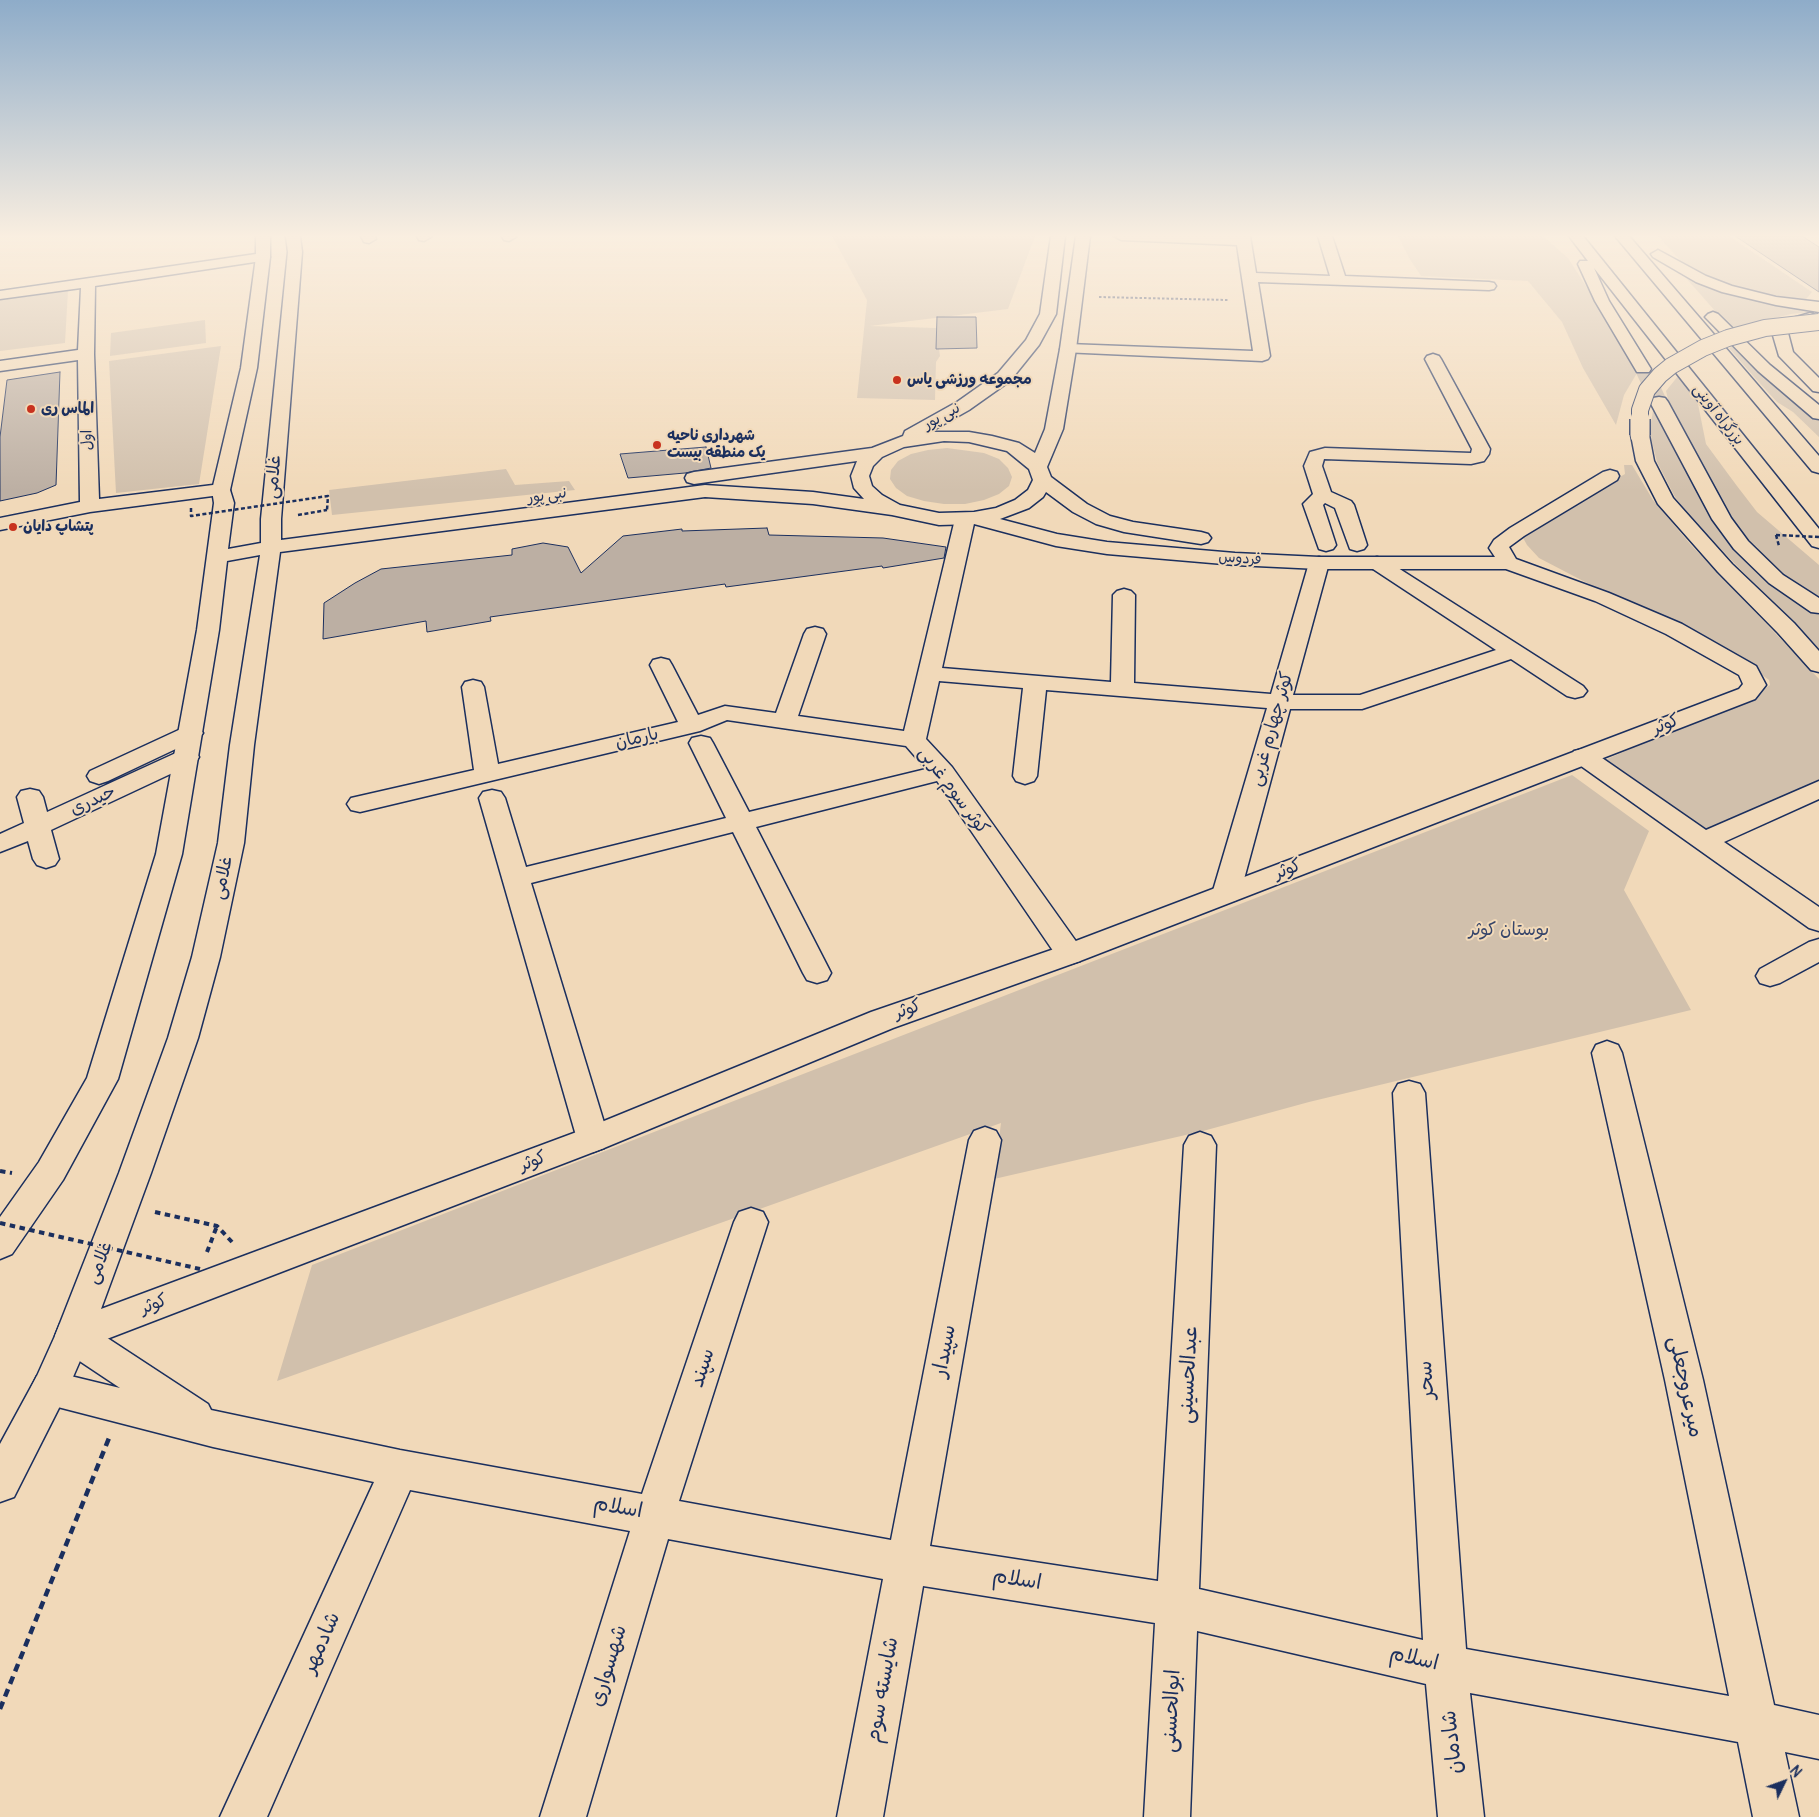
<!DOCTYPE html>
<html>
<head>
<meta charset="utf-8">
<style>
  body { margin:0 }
  #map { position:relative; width:1819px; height:1817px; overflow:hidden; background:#f1d9b9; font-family:Pangolin,sans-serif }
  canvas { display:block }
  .north { position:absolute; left:1759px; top:1757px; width:50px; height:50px; -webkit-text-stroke:4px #f1d9b9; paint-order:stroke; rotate:48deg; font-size:14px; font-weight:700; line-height:20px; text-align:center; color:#1b2f5e }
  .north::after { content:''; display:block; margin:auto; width:18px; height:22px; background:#1b2f5e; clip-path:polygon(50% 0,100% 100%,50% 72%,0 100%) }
</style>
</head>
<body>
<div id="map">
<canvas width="1819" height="1817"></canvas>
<div class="north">N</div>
</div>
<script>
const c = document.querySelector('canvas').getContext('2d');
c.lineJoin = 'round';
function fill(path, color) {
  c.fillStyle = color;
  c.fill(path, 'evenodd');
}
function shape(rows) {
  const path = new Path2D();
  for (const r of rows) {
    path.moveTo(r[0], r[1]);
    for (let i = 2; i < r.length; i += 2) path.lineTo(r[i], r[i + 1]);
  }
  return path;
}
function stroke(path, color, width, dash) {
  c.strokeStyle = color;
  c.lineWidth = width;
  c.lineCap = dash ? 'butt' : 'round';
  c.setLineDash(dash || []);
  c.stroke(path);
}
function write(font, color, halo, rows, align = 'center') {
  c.font = font + ' Pangolin,"Playpen Sans Arabic",sans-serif';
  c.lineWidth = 4;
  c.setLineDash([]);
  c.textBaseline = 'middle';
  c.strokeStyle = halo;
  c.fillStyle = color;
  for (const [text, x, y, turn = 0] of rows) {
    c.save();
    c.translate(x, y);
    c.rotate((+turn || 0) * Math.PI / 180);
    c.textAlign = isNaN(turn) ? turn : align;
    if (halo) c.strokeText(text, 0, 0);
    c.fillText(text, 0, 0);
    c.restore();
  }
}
fill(shape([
  [832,236,1035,236,1008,309,870,326,936,328,940,356,936,362,935,400,857,398,867,300],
  [1398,236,1543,236,1568,258,1611,325,1637,373,1624,395,1616,425,1583,368,1562,322,1528,281,1421,276,1409,258],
  [1658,236,1729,236,1812,292,1803,303,1732,288,1687,268],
  [1678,269,1697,281,1819,311,1791,314,1731,329],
  [68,291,65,343,0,351,0,300],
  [205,320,206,343,110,356,111,333],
  [1737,345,1819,418,1819,437,1793,412,1777,402,1755,378,1729,348],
  [221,346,199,484,116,493,109,361],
  [1678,376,1685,383,1698,404,1706,444,1737,486,1757,512,1819,565,1819,603,1796,588,1741,534,1713,493,1672,416,1666,391],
  [1654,405,1687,472,1715,522,1739,553,1774,586,1819,615,1819,649,1736,565,1687,513,1675,497,1657,462,1652,442,1650,428],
  [947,448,984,453,999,459,1008,468,1012,477,1009,486,999,494,984,500,965,504,944,504,924,501,907,496,896,488,890,479,891,470,898,461,911,454,928,450],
  [1624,465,1632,465,1653,500,1691,545,1819,679,1819,781,1705,830,1605,760,1761,691,1770,685,1769,680,1758,672,1539,558,1527,545,1521,534,1625,474],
  [506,469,515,485,569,481,575,490,332,515,329,490],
  [1572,775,1649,831,1624,890,1691,1010,1309,1102,1203,1131,994,1179,1001,1123,277,1381,312,1265]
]), '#d1c0ac');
const building = shape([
  [1735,236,1802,236,1819,247,1819,292,1735,236],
  [937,317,976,317,977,348,936,349,937,317],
  [60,372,56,485,37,493,0,501,0,437,7,380,60,372],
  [706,447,711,468,685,473,628,478,620,454,706,447],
  [767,528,769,535,883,538,946,547,944,558,883,568,882,566,726,587,725,584,490,617,491,621,427,632,426,621,323,639,324,603,355,583,381,569,512,555,512,549,543,543,568,547,581,573,623,536,682,529,682,531,767,528]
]);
fill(building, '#bcafa3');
stroke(building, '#1b2f5e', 1);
stroke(shape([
  [1643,369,1659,402]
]), '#c6b7a7', 16, [16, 8]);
const minor = shape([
  [361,236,375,236,376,239,369,243,364,242,361,236],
  [417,236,431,236,431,237,424,241,419,240,417,236],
  [502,236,516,236,516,237,509,241,504,240,502,236],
  [1114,236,1250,236,1256,273,1330,276,1318,236,1332,236,1345,276,1489,282,1494,283,1496,286,1494,289,1489,290,1258,282,1270,356,1268,359,1262,361,1062,352,1060,349,1062,346,1068,344,1253,351,1237,245,1121,240,1114,236],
  [263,253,268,254,270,257,268,260,95,286,94,354,99,499,221,484,228,486,230,490,228,494,90,512,0,530,0,518,80,502,78,360,0,371,0,361,78,350,81,288,0,299,0,291,263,253],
  [1433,354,1439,356,1441,359,1490,449,1489,454,1484,461,1471,464,1324,459,1322,466,1331,492,1351,501,1354,505,1367,545,1364,549,1357,551,1350,549,1335,508,1325,503,1323,505,1336,545,1333,549,1326,551,1319,549,1303,504,1313,494,1304,466,1310,452,1325,448,1471,453,1472,449,1425,359,1427,356,1433,354],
  [965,513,972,515,975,519,942,668,1111,682,1113,595,1117,591,1124,589,1131,591,1135,595,1134,683,1271,694,1309,563,1312,559,1319,557,1326,559,1329,563,1293,695,1360,695,1496,650,1370,567,1367,563,1370,559,1377,557,1384,559,1583,686,1587,691,1583,696,1575,698,1567,696,1511,659,1362,709,1290,709,1240,894,1236,900,1226,903,1216,900,1212,894,1267,708,1046,690,1037,776,1034,781,1025,784,1016,781,1013,776,1023,688,939,681,926,739,952,767,1080,947,1084,954,1080,961,1070,964,1060,961,937,781,756,827,831,973,827,980,817,983,807,980,803,973,733,832,531,883,609,1139,604,1148,593,1152,582,1148,577,1139,479,798,483,792,492,790,501,792,505,798,526,867,726,818,689,743,692,738,701,736,710,738,713,743,749,812,926,769,906,746,727,720,700,731,360,812,351,810,347,804,351,798,474,770,462,687,465,682,473,680,481,682,484,687,498,764,678,722,650,665,653,660,661,658,669,660,672,665,698,715,725,706,776,713,804,634,807,629,815,627,823,629,826,634,798,716,904,731,955,519,958,515,965,513],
  [191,726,199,728,203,733,199,738,108,781,99,784,90,781,87,776,90,771,183,728,191,726],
  [1583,749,1592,751,1706,830,1819,781,1819,799,1724,842,1819,907,1819,931,1809,928,1574,761,1571,756,1574,751,1583,749],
  [187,750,196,752,199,757,196,762,51,830,59,859,55,865,46,868,37,865,33,859,28,841,0,852,0,834,24,823,17,797,21,791,30,789,39,791,43,797,47,812,178,752,187,750],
  [1819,939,1819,962,1780,983,1770,986,1760,983,1756,976,1760,969,1809,942,1819,939],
  [1607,1041,1618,1045,1622,1053,1703,1380,1774,1705,1819,1715,1819,1759,1785,1752,1799,1817,1753,1817,1738,1742,1470,1693,1484,1817,1438,1817,1426,1684,1197,1631,1190,1817,1144,1817,1155,1623,923,1586,883,1817,837,1817,883,1579,668,1539,586,1817,540,1817,630,1531,410,1490,267,1817,220,1817,374,1482,213,1447,50,1405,37,1400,31,1388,37,1376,50,1371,120,1388,60,1348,55,1336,60,1324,73,1320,86,1324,208,1404,211,1410,400,1450,642,1494,734,1222,739,1212,751,1208,763,1212,768,1222,679,1501,891,1540,969,1140,974,1131,985,1127,996,1131,1001,1140,930,1546,1158,1581,1184,1145,1189,1136,1200,1132,1211,1136,1216,1145,1199,1589,1423,1640,1393,1093,1398,1084,1409,1081,1420,1084,1425,1093,1466,1649,1729,1696,1665,1380,1592,1053,1596,1045,1607,1041]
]);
const major = shape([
  [256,236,270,236,270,257,257,368,230,490,234,503,228,549,261,543,261,519,288,252,286,236,300,236,302,252,281,519,281,540,705,485,813,492,864,499,854,488,851,476,857,461,694,484,687,482,685,478,687,474,694,472,872,448,903,436,905,431,957,402,998,373,1026,340,1040,314,1051,236,1065,236,1056,314,1039,345,1010,381,969,410,930,432,969,432,992,436,1019,443,1035,453,1045,429,1060,349,1076,236,1090,236,1076,349,1063,429,1047,467,1051,477,1087,504,1110,516,1133,522,1201,532,1208,534,1211,538,1208,542,1201,544,1124,532,1096,524,1073,512,1046,492,1043,497,1029,508,1000,519,1057,534,1107,542,1235,553,1319,557,1495,557,1489,548,1494,540,1510,528,1603,472,1610,470,1617,472,1619,476,1617,480,1524,536,1509,547,1516,559,1609,593,1682,624,1756,666,1766,685,1755,699,1080,961,893,1028,604,1148,86,1347,63,1400,14,1497,0,1502,0,1444,37,1376,55,1336,119,1173,168,1038,192,957,218,843,230,745,260,555,227,561,219,630,182,854,118,1079,63,1180,12,1254,0,1259,0,1217,39,1162,87,1078,156,854,197,630,214,503,212,490,241,368,256,257,256,236],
  [944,441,969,442,1007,451,1029,469,1033,480,1028,490,1015,500,996,508,974,512,939,513,900,505,882,495,872,486,869,476,873,466,882,457,904,447,944,441],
  [705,497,813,504,892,515,939,525,974,524,1056,546,1107,554,1235,565,1319,569,1506,569,1595,601,1666,634,1739,675,1743,684,1739,689,1060,947,871,1012,582,1130,101,1309,151,1173,198,1038,220,957,244,843,254,745,280,552,705,497]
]);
const highway = shape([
  [1569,236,1583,236,1819,529,1819,548,1812,546,1594,268,1609,301,1651,369,1649,372,1637,372,1595,301,1578,264,1580,261,1588,261,1569,236],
  [1615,236,1629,236,1819,456,1819,473,1812,471,1615,236],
  [1658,250,1706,276,1732,286,1776,297,1819,302,1819,312,1776,305,1722,292,1696,282,1653,257,1651,254,1658,250],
  [1713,312,1718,314,1770,365,1819,405,1819,419,1813,418,1758,371,1708,320,1705,317,1708,314,1713,312],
  [1810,313,1815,315,1818,318,1815,321,1796,326,1788,333,1793,352,1819,378,1819,392,1813,391,1779,356,1772,332,1786,320,1810,313],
  [1659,397,1665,398,1668,402,1731,518,1748,541,1783,575,1819,598,1819,613,1811,612,1769,583,1734,549,1712,519,1650,402,1653,398,1659,397],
  [1640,430,1646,431,1649,435,1654,461,1673,498,1732,564,1794,623,1819,651,1819,672,1811,670,1778,633,1718,572,1658,504,1636,461,1631,435,1634,431,1640,430]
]);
stroke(minor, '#1b2f5e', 3);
stroke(major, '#1b2f5e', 3);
stroke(highway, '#1b2f5e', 3);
stroke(shape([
  [1099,297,1228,300]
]), '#1b2f5e', 2, [2.5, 2]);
stroke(shape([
  [298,515,327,510],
  [1776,535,1779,546]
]), '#1b2f5e', 2.5, [4, 2.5]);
stroke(shape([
  [0,1171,12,1173],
  [155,1212,217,1226,232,1242],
  [207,1252,217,1226]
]), '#1b2f5e', 4, [5.5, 4.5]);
stroke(shape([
  [0,1709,109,1438]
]), '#1b2f5e', 4.5, [8, 5.5]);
fill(minor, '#f1d9b9');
fill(major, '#f1d9b9');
fill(highway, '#f1d9b9');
const highwayBridgeFar1 = shape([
  [1640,420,1640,410,1647,390,1660,375,1671,366,1703,348,1728,338,1765,328,1819,322]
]);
const highwayBridge = shape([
  [1640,419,1640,435]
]);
stroke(highwayBridgeFar1, '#1b2f5e', 18, []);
stroke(highwayBridge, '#1b2f5e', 22, []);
stroke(shape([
  [191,508,191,516,328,496,327,510],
  [1776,535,1819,537]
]), '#1b2f5e', 2.5, [4, 2.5]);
stroke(shape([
  [0,1223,200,1269]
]), '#1b2f5e', 4, [5.5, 4.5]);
stroke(highwayBridgeFar1, '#f1d9b9', 16);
stroke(highwayBridge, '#f1d9b9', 19);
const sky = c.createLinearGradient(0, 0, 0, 491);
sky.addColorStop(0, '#8eacc9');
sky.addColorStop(0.48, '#f9eee0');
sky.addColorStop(1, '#f9eee000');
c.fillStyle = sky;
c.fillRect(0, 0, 1819, 491);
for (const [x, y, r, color] of [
  [897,380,5,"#c8321e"],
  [31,409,5,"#c8321e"],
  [657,445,5,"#c8321e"],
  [13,527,5,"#c8321e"]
]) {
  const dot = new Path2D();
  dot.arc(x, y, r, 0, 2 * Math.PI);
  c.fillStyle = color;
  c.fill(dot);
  stroke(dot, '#f1d9b9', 2);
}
write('bold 15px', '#1b2f5e', '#f1d9b9', [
  ["مجموعه ورزشی یاس",907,380],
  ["الماس ری",41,409],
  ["شهرداری ناحیه",667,436],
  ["یک منطقه بیست",667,453],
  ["پتشاپ دایان",23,527]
], 'left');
write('15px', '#1b2f5e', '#f1d9b9', [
  ["بزرگراه آوینی",1718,415,52],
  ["نبی پور",942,417,-29],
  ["اول",88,440,-92],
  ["نبی پور",547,496,-8],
  ["فردوس",1240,559,4]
]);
write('18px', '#1b2f5e', '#f1d9b9', [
  ["غلامی",274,477,-85],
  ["کوثر",1666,725,-21],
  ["کوثر چهارم غربی",1272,729,-74],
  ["بارمان",637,739,-13],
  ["کوثر سوم غربی",953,791,53],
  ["حیدری",93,801,-25],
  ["کوثر",1288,870,-21],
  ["غلامی",223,878,-78],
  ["کوثر",908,1010,-19],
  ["کوثر",533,1162,-21],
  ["غلامی",100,1263,-69],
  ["کوثر",154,1305,-21]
]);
write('18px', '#36456a', '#f1d9b9', [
  ["بوستان کوثر",1509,930]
]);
write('21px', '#1b2f5e', '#f1d9b9', [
  ["سپیدار",945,1351,-79],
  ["سپند",703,1368,-72],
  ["عبدالحسینی",1189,1375,-87],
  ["سحر",1427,1380,-94],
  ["میرعروجعلی",1685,1387,78],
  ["اسلام",618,1508,10],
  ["اسلام",1017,1580,9],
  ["شادمهر",322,1643,-66],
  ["اسلام",1414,1659,13],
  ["شهسواری",609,1666,-73],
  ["شایسته سوم",883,1690,-80],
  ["ابوالحسنی",1172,1711,-87],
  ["شادمان",1453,1742,-96]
]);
</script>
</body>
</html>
